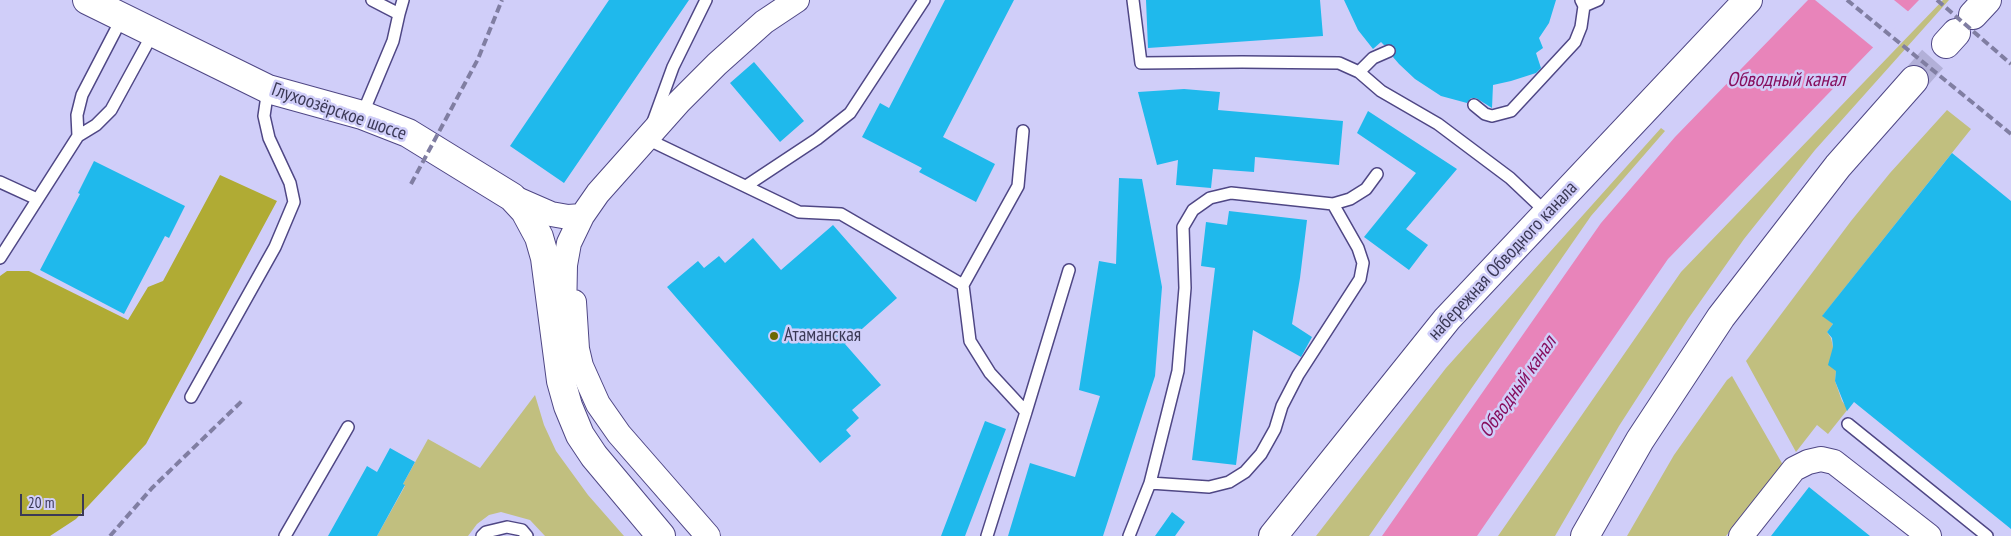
<!DOCTYPE html>
<html>
<head>
<meta charset="utf-8">
<style>
  body { margin:0 }
  #map { position:relative; width:2011px; height:536px; overflow:hidden; background:#d0cef9; font-family:"PT Sans Narrow",sans-serif }
  canvas { display:block }
  .scale { position:absolute; left:20px; top:494px; width:64px; height:22px; box-sizing:border-box; border:2px solid #3b3956; border-top:0; padding-left:6px; font-size:15px; line-height:18px; white-space:nowrap; color:#3b3956; -webkit-text-stroke:4px #d0cef9; paint-order:stroke }
</style>
</head>
<body>
<div id="map">
<canvas width="2011" height="536"></canvas>
<div class="scale">20 m</div>
</div>
<script>
const c = document.querySelector('canvas').getContext('2d');
c.lineJoin = 'round';
function fill(path, color) {
  c.fillStyle = color;
  c.fill(path, 'evenodd');
}
function shape(rows) {
  const path = new Path2D();
  for (const r of rows) {
    path.moveTo(r[0], r[1]);
    for (let i = 2; i < r.length; i += 2) path.lineTo(r[i], r[i + 1]);
  }
  return path;
}
function stroke(path, color, width, dash) {
  c.strokeStyle = color;
  c.lineWidth = width;
  c.lineCap = dash ? 'butt' : 'round';
  c.setLineDash(dash || []);
  c.stroke(path);
}
function write(font, color, halo, rows, align = 'center') {
  c.font = font + ' "PT Sans Narrow",sans-serif';
  c.lineWidth = 5;
  c.setLineDash([]);
  c.textBaseline = 'middle';
  c.strokeStyle = halo;
  c.fillStyle = color;
  for (const [text, x, y, turn = 0] of rows) {
    c.save();
    c.translate(x, y);
    c.rotate((+turn || 0) * Math.PI / 180);
    c.textAlign = isNaN(turn) ? turn : align;
    if (halo) c.strokeText(text, 0, 0);
    c.fillText(text, 0, 0);
    c.restore();
  }
}
fill(shape([
  [1943,0,1949,0,1815,150,1744,239,1688,319,1619,426,1555,536,1498,536,1681,272],
  [1947,110,1971,129,1823,315,1833,324,1827,332,1831,338,1833,347,1836,371,1835,381,1842,401,1848,409,1828,434,1817,425,1796,452,1746,361,1851,221,1890,173],
  [1661,128,1665,131,1591,216,1369,536,1316,536,1446,368],
  [1732,376,1783,465,1726,536,1627,536,1674,455,1727,380],
  [535,395,544,425,556,451,588,495,624,536,545,536,530,520,501,512,489,515,477,524,468,536,377,536,405,486,403,484,428,439,480,468]
]), '#c1bf7f');
fill(shape([
  [220,175,277,201,146,444,76,519,50,536,0,536,0,276,7,271,29,271,128,320,148,287,163,281]
]), '#b0ab34');
fill(shape([
  [1808,0,1919,0,1668,259,1477,536,1382,536,1601,223,1675,137]
]), '#e884ba');
fill(shape([
  [1815,0,1894,0,1910,13,1875,49]
]), '#d0cef9');
fill(shape([
  [609,0,689,0,564,183,510,146],
  [945,0,1014,0,943,137,995,164,976,202,919,172,922,168,862,137,880,103,889,108],
  [1146,0,1320,0,1323,36,1148,48],
  [1344,0,1556,0,1549,23,1539,38,1543,48,1536,53,1541,68,1536,73,1511,81,1493,85,1492,108,1476,98,1471,98,1467,103,1441,96,1415,79,1399,64,1393,57,1396,51,1393,45,1384,45,1381,42,1373,49,1358,30],
  [754,62,804,121,780,142,730,83],
  [1184,89,1220,92,1218,110,1343,121,1339,165,1255,157,1254,172,1213,169,1211,188,1176,185,1178,160,1157,165,1138,92],
  [1368,111,1457,169,1406,229,1428,245,1409,270,1364,237,1416,173,1357,133],
  [1952,153,2011,201,2011,529,1854,402,1847,411,1835,381,1836,371,1828,365,1833,347,1832,338,1827,332,1833,324,1822,316],
  [94,161,185,206,169,238,165,236,124,314,40,270,80,194,78,193],
  [1119,178,1142,179,1162,287,1155,376,1103,536,1008,536,1030,463,1075,477,1100,396,1079,390,1099,261,1116,264],
  [1229,211,1307,220,1300,278,1292,324,1312,337,1301,357,1253,330,1236,465,1192,460,1215,268,1201,266,1206,222,1227,225],
  [833,225,897,298,845,344,881,385,852,410,859,418,846,430,851,436,820,463,667,287,698,261,704,268,719,256,725,263,753,238,781,270],
  [985,421,1006,429,965,536,941,536],
  [390,448,415,462,403,484,405,485,377,536,328,536,367,466,377,472],
  [1809,487,1870,536,1771,536],
  [1172,512,1185,522,1175,536,1155,536]
]), '#1fb9ec');
stroke(shape([
  [1914,80,1946,44]
]), '#b2b0d8', 28, [28, 14]);
const service = shape([
  [1133,0,1141,63,1242,62,1339,63,1359,72,1381,91,1438,124,1510,178,1546,212],
  [1584,6,1598,0],
  [399,14,403,0],
  [1359,72,1373,58,1389,51],
  [1474,105,1485,114,1492,116,1511,111,1575,42,1581,27,1584,6,1581,0],
  [362,115,393,41,399,14,372,0],
  [653,122,673,67,706,0],
  [78,136,77,115,82,95,122,18],
  [648,137,647,139,799,212,841,214,963,285,970,341,990,373,1026,412,987,536],
  [0,182,37,199],
  [746,186,817,139,850,113,924,0],
  [0,258,78,136,96,125,111,110,153,33],
  [963,285,1018,186,1023,131],
  [191,397,275,247,294,202,290,183,269,138,264,116,268,89],
  [1026,412,1069,270],
  [1848,424,1987,536],
  [1150,483,1209,487,1229,482,1245,472,1261,454,1275,429,1282,406,1298,375,1360,279,1363,263,1358,248,1333,204],
  [285,536,348,427],
  [482,536,486,532,507,527,522,530,527,536],
  [1129,536,1150,483,1178,371,1185,288,1183,227,1193,210,1210,198,1231,193,1333,204,1350,199,1366,189,1377,174]
]);
const minor = shape([
  [512,197,551,214,568,217,582,216],
  [574,302,577,349,581,366,598,404,619,434,708,536],
  [562,324,564,316,565,265,569,243,582,216,598,193,679,102,717,64,764,22,797,0],
  [1741,536,1794,469,1808,462,1821,459,1834,462,1929,536]
]);
const tertiary = shape([
  [87,0,268,89,362,115,408,133,512,197,525,211,539,237,545,258,561,381,568,406,580,435,594,456,661,536]
]);
const secondary = shape([
  [1973,15,1987,0],
  [1946,44,1956,33],
  [1273,536,1447,319,1748,0],
  [1585,536,1640,440,1721,317,1838,166,1914,80]
]);
stroke(service, '#4f4785', 14);
stroke(minor, '#4f4785', 26);
stroke(tertiary, '#4f4785', 30);
stroke(secondary, '#4f4785', 30);
stroke(service, '#fff', 11);
stroke(minor, '#fff', 24);
stroke(tertiary, '#fff', 28);
stroke(secondary, '#fff', 28);
stroke(shape([
  [1847,0,2011,134],
  [1937,0,2011,64],
  [411,184,478,59,502,0],
  [110,536,152,488,244,399]
]), '#807ea2', 4, [8, 4]);
for (const [x, y, r, color] of [
  [774,336,5,"#6c6801"]
]) {
  const dot = new Path2D();
  dot.arc(x, y, r, 0, 2 * Math.PI);
  c.fillStyle = color;
  c.fill(dot);
  stroke(dot, '#d0cef9', 2);
}
write('19px', '#3b3956', '#d0cef9', [
  ["Глухоозёрское шоссе",339,112,19],
  ["набережная Обводного канала",1503,261,-47]
]);
write('19px', '#3b3956', '#d0cef9', [
  ["Атаманская",784,336]
], 'left');
write('italic 20px', '#870e5e', '#d0cef9', [
  ["Обводный канал",1786,80],
  ["Обводный канал",1518,387,-55]
]);
</script>
</body>
</html>
